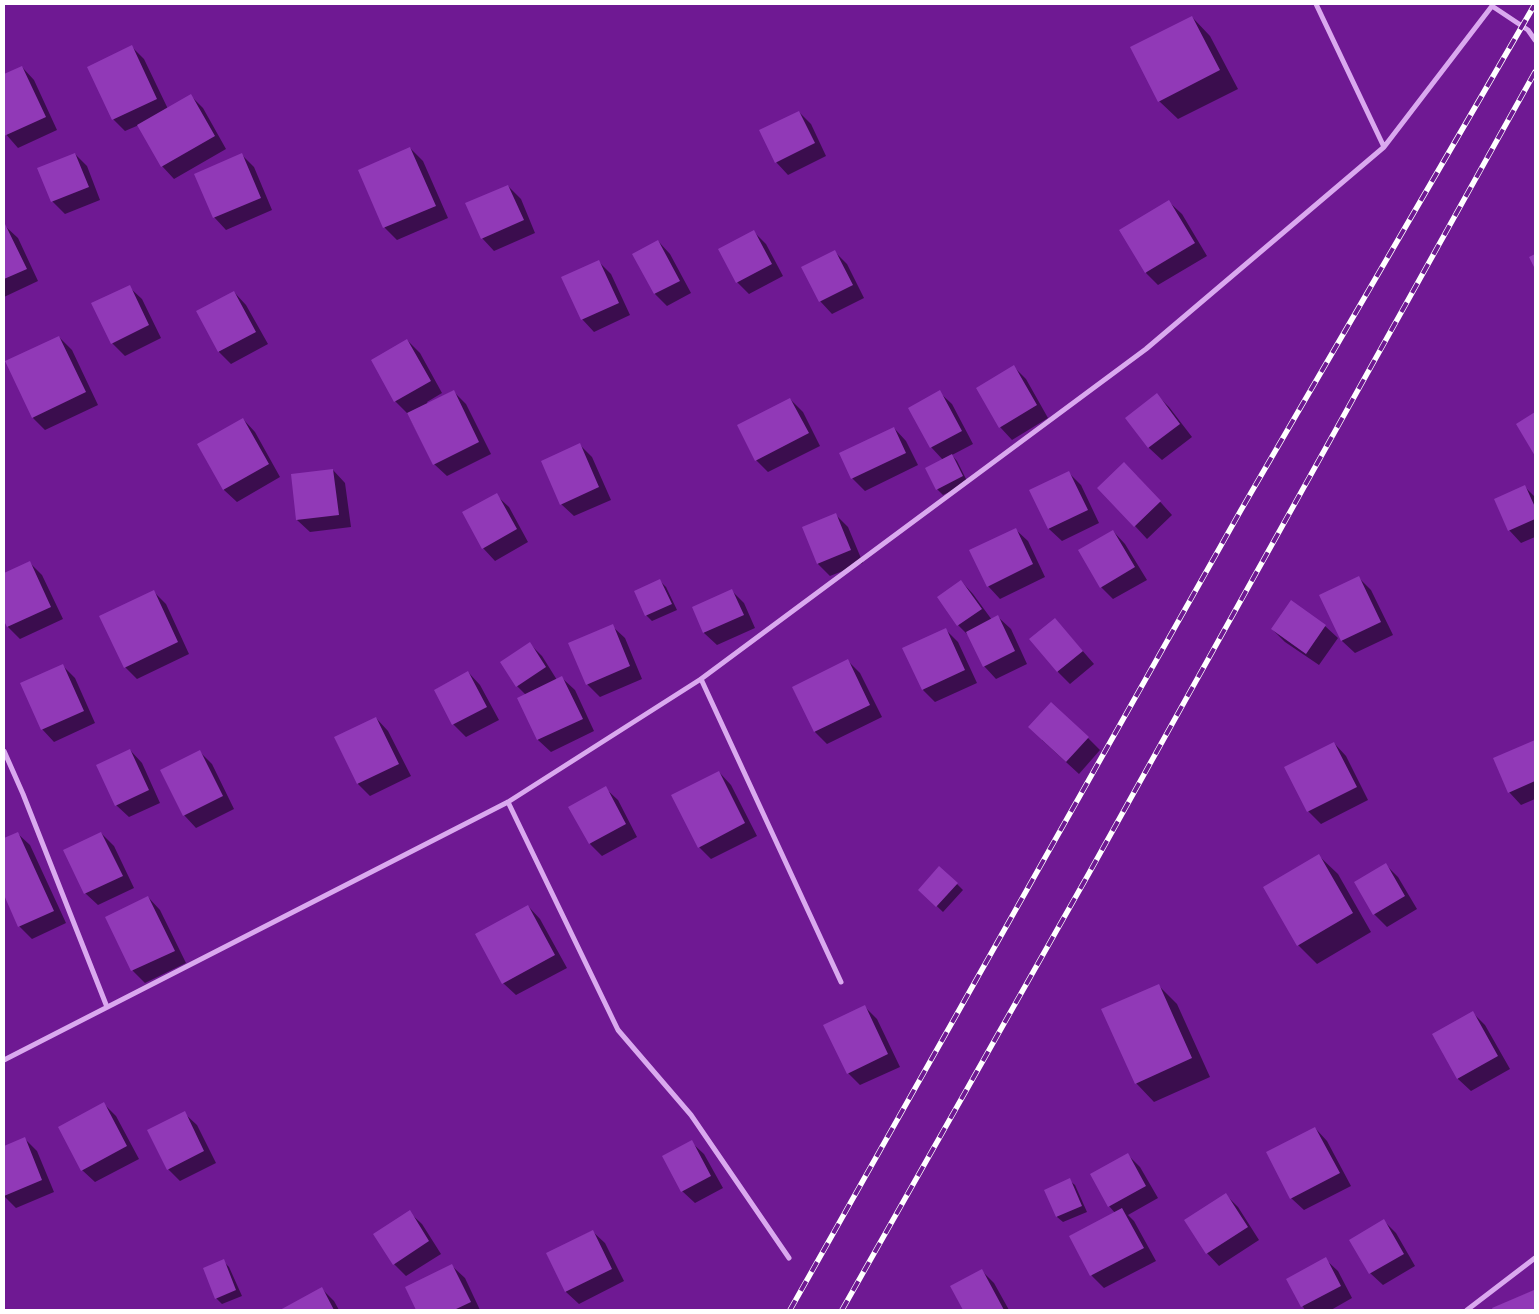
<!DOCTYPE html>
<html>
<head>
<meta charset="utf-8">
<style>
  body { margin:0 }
  #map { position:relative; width:1539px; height:1314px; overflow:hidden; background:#6f1993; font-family:"Public Sans",sans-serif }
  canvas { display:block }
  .frame { position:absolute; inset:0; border:5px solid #fff; pointer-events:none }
</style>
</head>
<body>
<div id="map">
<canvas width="1539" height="1314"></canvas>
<div class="frame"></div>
</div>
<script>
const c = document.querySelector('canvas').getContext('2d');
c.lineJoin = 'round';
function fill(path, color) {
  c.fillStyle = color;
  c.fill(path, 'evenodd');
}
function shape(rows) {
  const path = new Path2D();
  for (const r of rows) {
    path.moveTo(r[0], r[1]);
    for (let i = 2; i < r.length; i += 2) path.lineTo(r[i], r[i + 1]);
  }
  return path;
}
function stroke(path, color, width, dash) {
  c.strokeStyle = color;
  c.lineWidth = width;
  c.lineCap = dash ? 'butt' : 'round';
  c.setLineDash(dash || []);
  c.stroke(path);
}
fill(shape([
  [1192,17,1210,36,1238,89,1178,119,1159,101],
  [132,47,144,59,168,109,191,96,203,108,226,149,174,179,162,166,139,125,125,131,113,119],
  [22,67,34,80,57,130,18,148,4,132,4,76],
  [799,112,811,124,826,156,788,175,776,162],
  [410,148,423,161,448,218,397,240,385,228,360,170],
  [75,154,87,166,100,200,65,214,52,201],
  [242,155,254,167,272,210,226,230,214,217],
  [508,186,521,199,535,233,494,251,482,238],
  [1169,202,1182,214,1207,256,1158,285,1146,273],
  [4,226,5,226,18,238,38,281,4,297],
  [754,232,766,244,783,276,749,294,737,282],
  [658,241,670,254,691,293,667,306,655,294,634,254],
  [835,252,847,264,864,298,832,314,820,301],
  [598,261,611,274,630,315,594,332,582,319],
  [129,287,142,299,161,338,125,356,112,343],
  [234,292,246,305,268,344,231,364,219,352,198,311],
  [59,337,72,350,98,405,45,430,33,418],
  [407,340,420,353,442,393,427,402,428,404,453,391,466,404,491,454,447,476,434,464,407,413,395,401],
  [1014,367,1026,379,1048,418,1012,440,1000,427],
  [939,392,952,404,973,444,952,455,957,461,968,483,943,495,937,489,943,460,931,447],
  [1157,395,1169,407,1192,437,1162,460,1149,448,1127,418],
  [790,399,803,412,820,446,768,472,756,460],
  [243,419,255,432,280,477,237,502,224,490,198,445],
  [894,428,906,441,918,465,865,491,852,478],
  [580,445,592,457,611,500,574,516,561,504],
  [333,470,345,483,351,527,310,532,297,520],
  [1069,473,1081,485,1099,523,1062,541,1049,529,1031,491],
  [1137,476,1172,515,1147,539,1135,526],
  [1525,487,1535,497,1535,537,1521,543,1509,530],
  [496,495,509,507,528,542,495,561,483,548],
  [836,515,848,527,863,563,830,576,818,564,803,528],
  [1015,529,1028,541,1045,577,1000,599,988,586],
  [1113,531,1125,544,1147,580,1113,599,1101,587],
  [29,562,42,575,63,619,20,639,8,627,4,618,4,575],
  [1359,578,1371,590,1393,635,1355,653,1342,641,1321,596],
  [660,581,666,587,677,610,652,621,646,615],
  [961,581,973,594,992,620,998,617,1011,629,1027,664,996,679,984,666,971,638,958,625],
  [732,591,744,603,755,628,717,645,704,633,693,608],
  [154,592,166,604,189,654,137,679,125,667],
  [1055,619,1094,664,1070,684,1058,672,1031,639],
  [612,626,625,638,642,679,600,697,587,684],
  [1325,626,1338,638,1319,665,1285,642,1272,629],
  [945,629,958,642,977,683,935,702,923,690],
  [530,644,542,656,557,680,562,678,575,690,594,731,551,752,538,740,519,699,526,695,517,686],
  [848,661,860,673,882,717,827,744,815,732,793,688],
  [63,666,75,678,95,723,54,742,42,729],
  [468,672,480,685,499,720,466,737,453,724,435,690],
  [376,718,388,731,411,776,370,796,358,784,335,738],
  [1088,738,1100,750,1079,774,1042,740],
  [1535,741,1535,799,1521,805,1509,792,1494,759],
  [1334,743,1346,756,1368,800,1321,824,1308,811],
  [130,750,142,763,160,803,129,817,116,805],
  [200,752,212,764,234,809,196,828,184,815],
  [719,772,731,785,757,836,711,859,699,847],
  [605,788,618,800,637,837,602,856,590,844],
  [17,833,30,845,66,923,32,939,19,926,4,892,4,839],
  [101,833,114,846,134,888,98,905,85,893],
  [1319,856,1338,874,1371,932,1317,964,1298,945],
  [1386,865,1398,877,1417,909,1387,927,1374,914,1356,883],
  [957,884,963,890,943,912,920,890],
  [148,897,160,910,186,963,145,983,133,971,107,917],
  [528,906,540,919,567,968,516,995,503,983],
  [1158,985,1177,1004,1210,1077,1154,1102,1136,1083],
  [865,1007,877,1019,900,1067,860,1085,848,1073],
  [1473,1013,1485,1025,1510,1069,1471,1091,1458,1079,1434,1034],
  [104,1104,116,1116,139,1159,95,1182,82,1170],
  [184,1113,197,1125,216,1163,180,1181,168,1169],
  [1315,1128,1327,1141,1351,1186,1304,1210,1291,1198],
  [25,1139,37,1151,54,1192,16,1208,4,1196,4,1147],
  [691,1142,704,1154,723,1188,695,1203,682,1191],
  [1128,1155,1140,1167,1158,1198,1128,1215,1134,1221,1156,1261,1104,1288,1092,1276,1070,1236,1115,1213,1109,1206],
  [1069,1180,1075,1185,1087,1212,1063,1222,1057,1217,1045,1190],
  [1226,1195,1238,1207,1259,1240,1219,1266,1207,1253],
  [409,1212,422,1224,441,1254,406,1276,394,1264],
  [1384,1221,1396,1233,1415,1266,1383,1285,1370,1273],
  [592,1231,605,1243,624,1281,579,1304,566,1292,547,1254],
  [1325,1259,1338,1271,1352,1298,1331,1310,1305,1310,1287,1280],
  [223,1261,229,1267,242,1296,222,1304,216,1298],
  [452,1266,465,1278,480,1310,417,1310,406,1288],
  [982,1271,994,1283,1009,1310,964,1310,952,1287],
  [322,1289,334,1301,339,1310,282,1310],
  [1533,1291,1535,1293,1535,1310,1494,1310,1494,1308]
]), '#0007');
fill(shape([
  [1192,16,1220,70,1158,102,1130,47],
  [132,45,157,99,112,120,87,67],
  [22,66,46,117,4,136,4,74],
  [191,94,215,136,161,167,137,125],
  [799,111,815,143,775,163,759,130],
  [410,147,436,206,383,228,358,170],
  [75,153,89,187,51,202,37,168],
  [242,153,261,198,213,218,194,174],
  [508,185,524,220,481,239,465,203],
  [1169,200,1195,243,1145,273,1119,230],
  [5,224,27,269,4,279,4,225],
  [754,230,772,264,736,283,718,249],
  [658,240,680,281,654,294,632,254],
  [835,250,853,285,819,302,801,267],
  [1535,254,1535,269,1529,257],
  [599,260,619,303,581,320,561,277],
  [130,285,149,325,111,344,91,303],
  [234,291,256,332,218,352,196,311],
  [59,336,86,392,32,418,5,361],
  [407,339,431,381,394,402,371,360],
  [1014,365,1037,405,999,428,976,388],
  [454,390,479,442,433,465,407,413],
  [940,390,962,431,930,448,908,408],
  [1157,393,1180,424,1148,448,1125,418],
  [790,398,809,433,755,461,737,425],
  [1535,412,1535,456,1516,424],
  [243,418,269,464,223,490,197,444],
  [894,427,906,453,851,479,839,453],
  [580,443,599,487,560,505,541,461],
  [952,454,963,476,936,490,925,468],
  [1124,462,1161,501,1134,527,1097,488],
  [333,469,339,515,296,520,291,474],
  [1069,471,1088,510,1048,529,1029,490],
  [1525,485,1535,507,1535,519,1508,531,1494,499],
  [497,493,517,529,482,549,462,512],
  [836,513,851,550,817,564,802,527],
  [1016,528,1033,564,987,587,969,550],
  [1113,530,1135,567,1100,588,1078,550],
  [30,561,51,607,7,627,4,621,4,573],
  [1359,576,1381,622,1341,641,1319,595],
  [660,579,672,604,645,616,634,591],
  [961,580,982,609,957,626,937,597],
  [732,589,744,615,703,633,692,607],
  [154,590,178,642,124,668,99,616],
  [1291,600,1326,625,1306,654,1271,629],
  [998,615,1015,651,983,667,966,632],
  [1055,618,1083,651,1057,672,1029,639],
  [613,624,630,666,586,685,568,643],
  [946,628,965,670,922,690,902,648],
  [530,642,546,667,516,687,500,662],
  [848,659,870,705,814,732,792,687],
  [63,664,84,711,41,730,20,683],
  [468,671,487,707,452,725,434,690],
  [562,676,583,719,537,740,517,698],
  [1051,702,1089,737,1066,762,1028,727],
  [376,717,399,764,357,784,334,737],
  [1535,740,1535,781,1508,793,1493,758],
  [1334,742,1357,787,1307,812,1284,767],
  [130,749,149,790,115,806,96,765],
  [200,750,223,796,183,816,160,770],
  [719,771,745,823,698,848,671,795],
  [606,786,626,824,589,844,568,807],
  [18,832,54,911,18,927,4,895,4,838],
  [101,832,123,876,84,894,63,850],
  [1319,854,1353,913,1297,946,1263,887],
  [1386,863,1405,896,1373,915,1354,882],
  [939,866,958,883,936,907,918,890],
  [148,896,175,951,131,971,105,917],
  [528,905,555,955,502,984,475,934],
  [1159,984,1192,1058,1135,1084,1101,1009],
  [865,1005,888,1054,847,1074,823,1025],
  [1473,1011,1498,1056,1457,1079,1432,1034],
  [104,1102,127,1146,81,1171,58,1127],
  [185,1111,204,1151,167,1170,147,1130],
  [1315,1127,1340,1173,1290,1199,1266,1152],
  [25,1137,42,1180,4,1196,4,1146],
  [692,1140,711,1176,681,1192,662,1156],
  [1128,1153,1146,1186,1108,1207,1090,1174],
  [1070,1178,1082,1206,1056,1217,1044,1190],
  [1226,1193,1248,1227,1206,1254,1184,1220],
  [1122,1208,1144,1248,1090,1276,1069,1236],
  [410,1210,429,1241,393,1265,373,1234],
  [1384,1219,1404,1254,1369,1274,1349,1240],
  [593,1230,612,1269,565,1292,546,1253],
  [1326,1257,1341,1286,1301,1307,1286,1279],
  [224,1259,236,1290,215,1299,203,1268],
  [452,1264,471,1302,454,1310,416,1310,405,1287],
  [982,1269,1004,1310,963,1310,950,1286],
  [322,1287,334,1310,280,1310],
  [1534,1290,1535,1310,1493,1310,1492,1308]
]), '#9139b7');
stroke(shape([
  [1316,4,1384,147,1492,6,1528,30,1535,40],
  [701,679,841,982],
  [4,751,23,794,107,1007],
  [508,802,618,1030,691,1115,789,1258],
  [4,1060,508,802,701,679,1146,349,1384,147],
  [1467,1310,1535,1258]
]), '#daa9ef', 5);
const rail = shape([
  [790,1310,1241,510,1535,4],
  [842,1310,1088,875,1535,72]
]);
stroke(rail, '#fff', 5.5);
stroke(rail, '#6f1993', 4, [11]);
</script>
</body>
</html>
